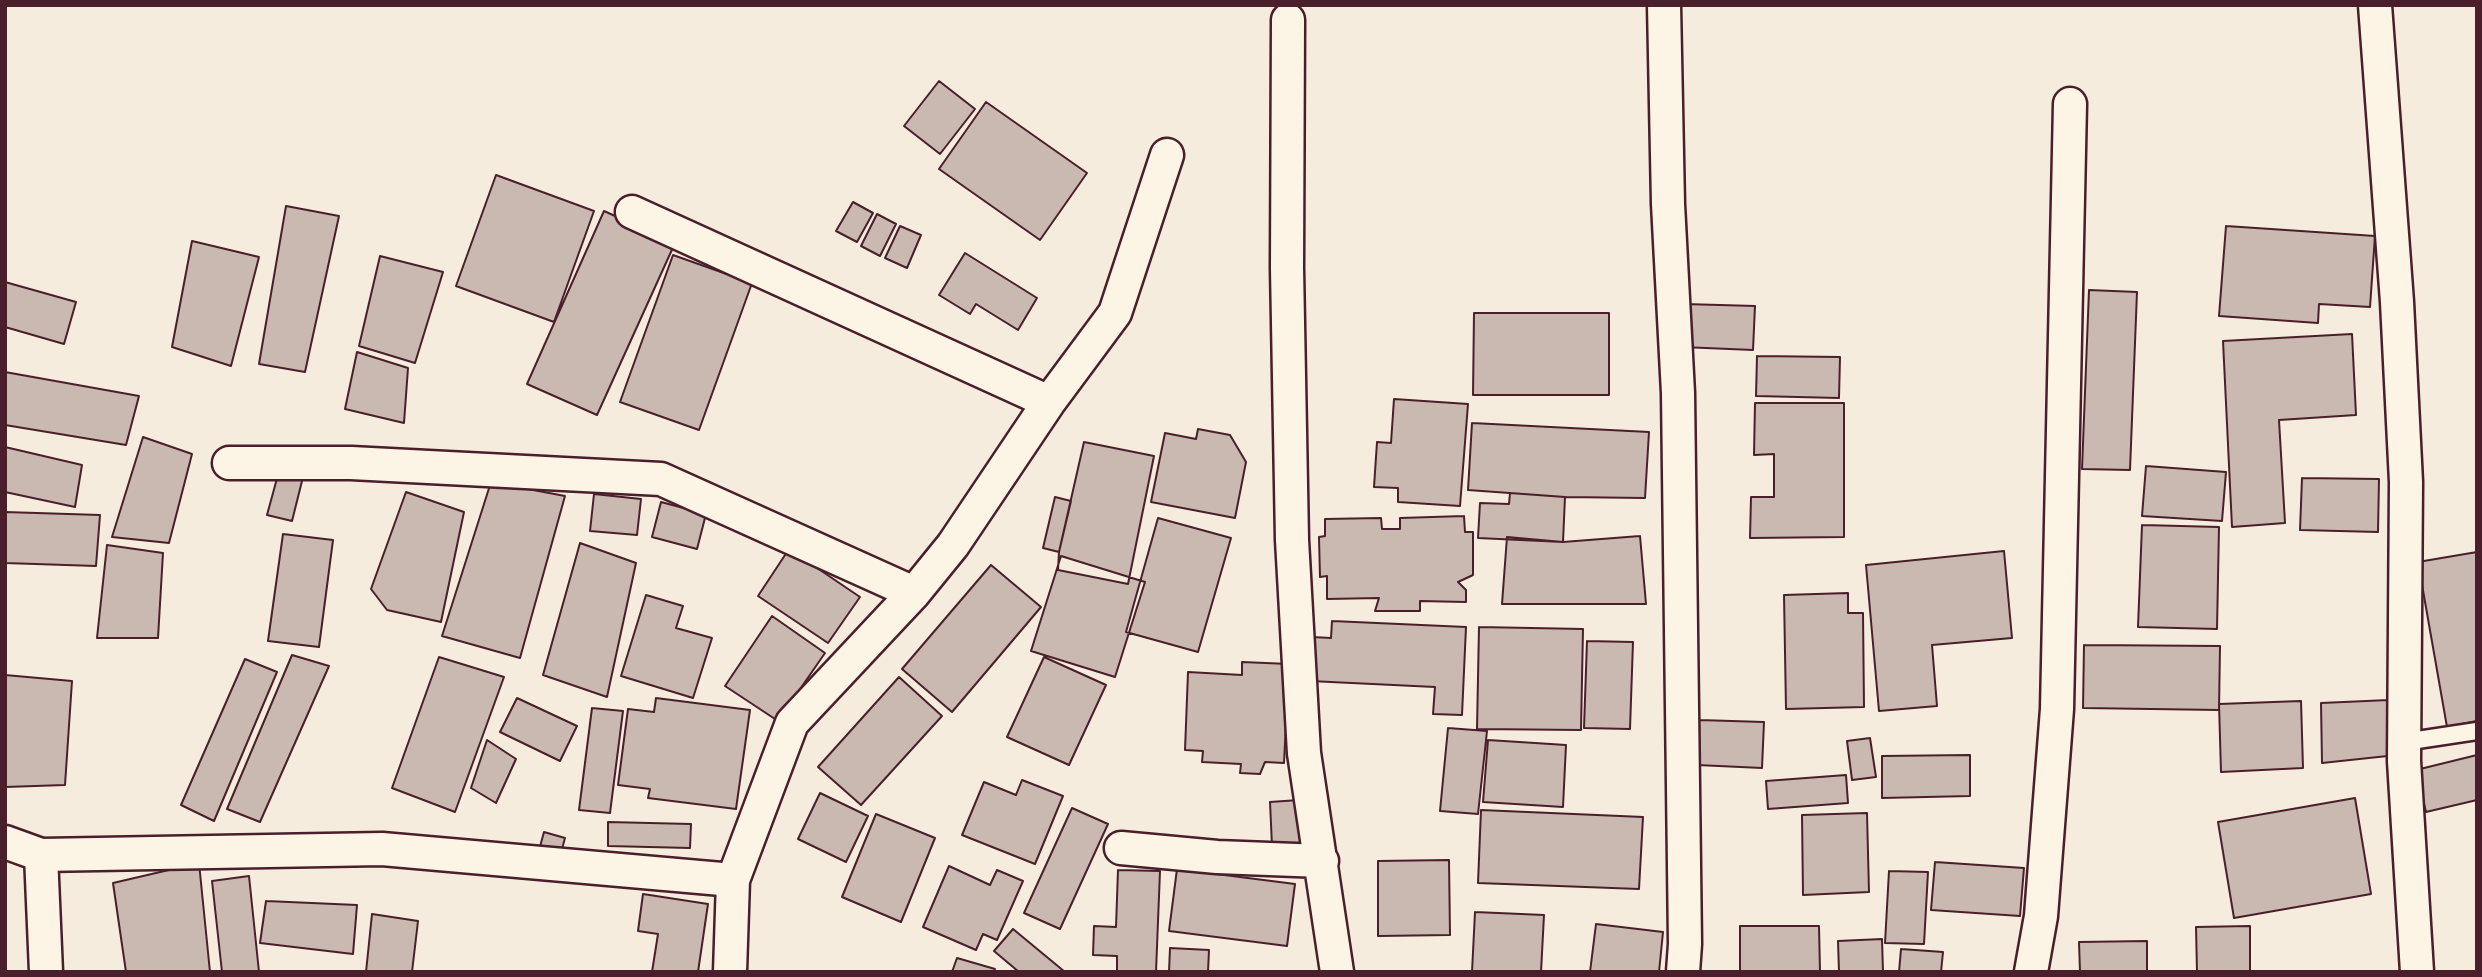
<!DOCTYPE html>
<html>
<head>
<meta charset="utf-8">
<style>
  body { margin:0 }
  #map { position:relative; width:2482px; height:977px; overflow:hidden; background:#f5ecde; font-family:Itim,sans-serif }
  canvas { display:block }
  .frame { position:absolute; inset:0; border:7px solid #4a1f2b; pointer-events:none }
</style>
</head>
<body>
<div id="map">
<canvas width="2482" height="977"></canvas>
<div class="frame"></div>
</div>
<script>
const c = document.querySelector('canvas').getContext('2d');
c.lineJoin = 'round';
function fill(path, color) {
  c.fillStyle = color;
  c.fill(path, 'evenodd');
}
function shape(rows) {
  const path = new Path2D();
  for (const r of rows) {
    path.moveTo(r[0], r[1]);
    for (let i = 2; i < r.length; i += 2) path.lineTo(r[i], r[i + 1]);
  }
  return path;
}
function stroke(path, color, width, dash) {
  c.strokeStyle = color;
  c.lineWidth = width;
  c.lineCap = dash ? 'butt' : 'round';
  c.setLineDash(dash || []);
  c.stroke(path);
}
const building = shape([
  [939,81,975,109,940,154,904,126,939,81],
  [986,102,1087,173,1040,240,939,169,986,102],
  [496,175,594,211,554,322,456,286,496,175],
  [853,202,873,213,857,242,836,231,853,202],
  [286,206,339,216,305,372,259,364,286,206],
  [604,211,675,243,597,415,527,384,604,211],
  [877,214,896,224,880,256,861,246,877,214],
  [900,226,921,235,907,268,885,258,900,226],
  [2226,226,2375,236,2370,307,2319,304,2318,323,2219,316,2226,226],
  [192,241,259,257,231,366,172,347,192,241],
  [965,253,1037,298,1018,330,976,304,970,314,939,295,965,253],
  [673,255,752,283,699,430,620,402,673,255],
  [380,256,443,272,415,363,359,346,380,256],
  [5,282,76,302,64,344,5,327,5,282],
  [2089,290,2137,292,2130,470,2082,469,2089,290],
  [1684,304,1755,306,1753,350,1682,347,1684,304],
  [1474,313,1609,313,1609,395,1473,395,1474,313],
  [2352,334,2356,415,2279,420,2285,523,2232,527,2223,341,2352,334],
  [357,352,408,368,404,423,345,409,357,352],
  [1757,356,1840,357,1839,398,1756,396,1757,356],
  [5,372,139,396,126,445,5,425,5,372],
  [1394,399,1468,404,1460,506,1398,502,1398,488,1374,487,1377,442,1391,443,1394,399],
  [1755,403,1844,403,1844,537,1750,538,1751,497,1774,497,1774,454,1754,455,1755,403],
  [1472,423,1649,432,1645,498,1565,497,1468,490,1472,423],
  [1198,429,1230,435,1246,462,1235,518,1151,502,1165,433,1196,439,1198,429],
  [143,437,192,454,169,543,112,537,143,437],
  [1084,442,1154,456,1128,584,1058,570,1059,552,1084,442],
  [5,447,82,465,75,507,5,492,5,447],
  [2146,466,2226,472,2222,521,2142,516,2146,466],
  [279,471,303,477,292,521,267,515,279,471],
  [2302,478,2379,479,2378,532,2300,530,2302,478],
  [491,482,565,496,520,658,442,636,491,482],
  [406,492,464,512,441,622,387,610,371,589,406,492],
  [1510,493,1565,497,1563,542,1478,538,1480,503,1509,504,1510,493],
  [594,494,641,499,637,535,590,531,594,494],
  [1055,497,1071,501,1059,552,1043,548,1055,497],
  [661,502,706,514,697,549,652,537,661,502],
  [5,512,100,515,96,566,5,563,5,512],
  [1464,516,1465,532,1473,532,1473,575,1458,582,1466,590,1466,602,1420,601,1420,611,1375,611,1379,598,1327,599,1327,576,1320,577,1319,537,1325,536,1325,519,1381,518,1382,529,1400,529,1400,518,1464,516],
  [1158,518,1231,538,1198,652,1126,632,1158,518],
  [2142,525,2219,527,2217,629,2138,627,2142,525],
  [283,534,333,540,319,647,268,641,283,534],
  [1640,536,1646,604,1502,604,1507,537,1563,542,1640,536],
  [580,543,636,563,607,697,543,675,580,543],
  [107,545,163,553,158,638,97,638,107,545],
  [789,549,860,597,828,643,758,596,789,549],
  [2004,551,2012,638,1932,645,1937,706,1879,711,1866,565,2004,551],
  [2477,552,2477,721,2447,727,2418,562,2477,552],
  [1061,556,1145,582,1115,677,1031,651,1061,556],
  [991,565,1041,607,952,712,902,669,991,565],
  [1848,593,1848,613,1863,613,1864,707,1786,709,1784,595,1848,593],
  [646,595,683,606,676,628,712,638,693,698,621,676,646,595],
  [772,616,825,653,778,721,725,686,772,616],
  [1332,621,1466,627,1462,715,1433,714,1435,687,1310,681,1312,637,1331,638,1332,621],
  [1479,627,1583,629,1581,730,1477,729,1479,627],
  [1587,641,1633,642,1630,729,1584,728,1587,641],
  [2084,645,2220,646,2219,710,2083,708,2084,645],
  [292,655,329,666,260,822,227,809,292,655],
  [439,657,504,677,455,812,392,788,439,657],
  [1044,657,1106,685,1069,765,1007,737,1044,657],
  [245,659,277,672,214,821,181,805,245,659],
  [1242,662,1289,664,1284,763,1265,762,1260,774,1240,773,1241,764,1202,762,1203,751,1185,750,1188,672,1242,675,1242,662],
  [5,675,72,681,65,785,5,787,5,675],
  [899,677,942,716,861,805,818,767,899,677],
  [517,698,577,726,560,761,500,732,517,698],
  [656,698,750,710,736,809,648,798,650,789,618,785,628,709,654,712,656,698],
  [2389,700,2397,755,2322,763,2321,703,2389,700],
  [2301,701,2303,768,2221,772,2219,704,2301,701],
  [592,708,623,711,610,813,579,810,592,708],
  [1699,720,1764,722,1762,768,1697,765,1699,720],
  [1448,728,1487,731,1478,814,1440,811,1448,728],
  [1870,738,1876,777,1852,780,1847,741,1870,738],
  [487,740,516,759,496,803,471,788,487,740],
  [1488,740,1566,745,1563,807,1483,802,1488,740],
  [1970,755,1970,796,1882,798,1882,756,1970,755],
  [2477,755,2477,800,2426,812,2416,770,2477,755],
  [1846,775,1848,803,1768,809,1766,781,1846,775],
  [1022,780,1063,796,1035,864,962,835,984,782,1016,795,1022,780],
  [820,793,868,816,846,862,798,839,820,793],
  [2355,798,2371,894,2234,918,2218,822,2355,798],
  [1299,800,1302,849,1272,846,1270,802,1299,800],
  [1072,808,1108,824,1060,929,1024,913,1072,808],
  [1481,810,1643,817,1639,889,1478,883,1481,810],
  [1867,813,1869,892,1803,895,1802,815,1867,813],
  [876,814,935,838,901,922,842,897,876,814],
  [608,822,691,824,690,848,608,846,608,822],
  [544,832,565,838,559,860,538,854,544,832],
  [1449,860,1450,935,1378,936,1378,861,1449,860],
  [1935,862,2024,868,2020,916,1931,910,1935,862],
  [199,863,210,972,126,972,113,883,199,863],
  [949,866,990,885,997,870,1023,881,997,940,983,934,976,950,923,927,949,866],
  [1177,869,1295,884,1287,946,1169,931,1177,869],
  [1118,870,1160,871,1156,972,1117,972,1117,956,1093,955,1094,926,1116,927,1118,870],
  [1889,871,1928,872,1924,944,1885,943,1889,871],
  [249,876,259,972,222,972,212,881,249,876],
  [643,894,708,904,698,972,652,972,658,934,638,931,643,894],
  [266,901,357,905,353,954,260,943,266,901],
  [1475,912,1544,915,1541,972,1472,972,1475,912],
  [372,914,418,921,412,972,366,972,372,914],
  [1596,924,1663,932,1659,972,1590,972,1596,924],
  [1740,926,1819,926,1820,972,1740,972,1740,926],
  [2250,926,2250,972,2197,972,2196,927,2250,926],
  [1013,929,1065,972,1019,972,994,951,1013,929],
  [1882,939,1883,972,1839,972,1838,941,1882,939],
  [2147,941,2147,972,2080,972,2079,942,2147,941],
  [1170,948,1209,950,1208,972,1169,972,1170,948],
  [1901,949,1943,952,1941,972,1899,972,1901,949],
  [957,958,995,969,994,972,952,972,957,958]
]);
fill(building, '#cab9b1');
stroke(building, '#4a1f2b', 2);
const lane = shape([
  [2404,742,2477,731]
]);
const street = shape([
  [1664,5,1668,204,1678,393,1685,944,1683,972],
  [2375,5,2397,302,2406,482,2404,761,2417,972],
  [1288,20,1287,268,1292,540,1304,753,1337,972],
  [632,212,1049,402],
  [229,463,351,463,661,479,914,593],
  [5,842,41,855,382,849,733,880],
  [1121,848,1217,857,1322,861],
  [41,855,46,972],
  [730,972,733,880,792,723,914,593,953,545,1049,402,1115,313,1167,155],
  [2031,972,2041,916,2057,709,2070,104]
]);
stroke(lane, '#4a1f2b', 21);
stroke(street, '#4a1f2b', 37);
stroke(lane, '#fcf5e5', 16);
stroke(street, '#fcf5e5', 32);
</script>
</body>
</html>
